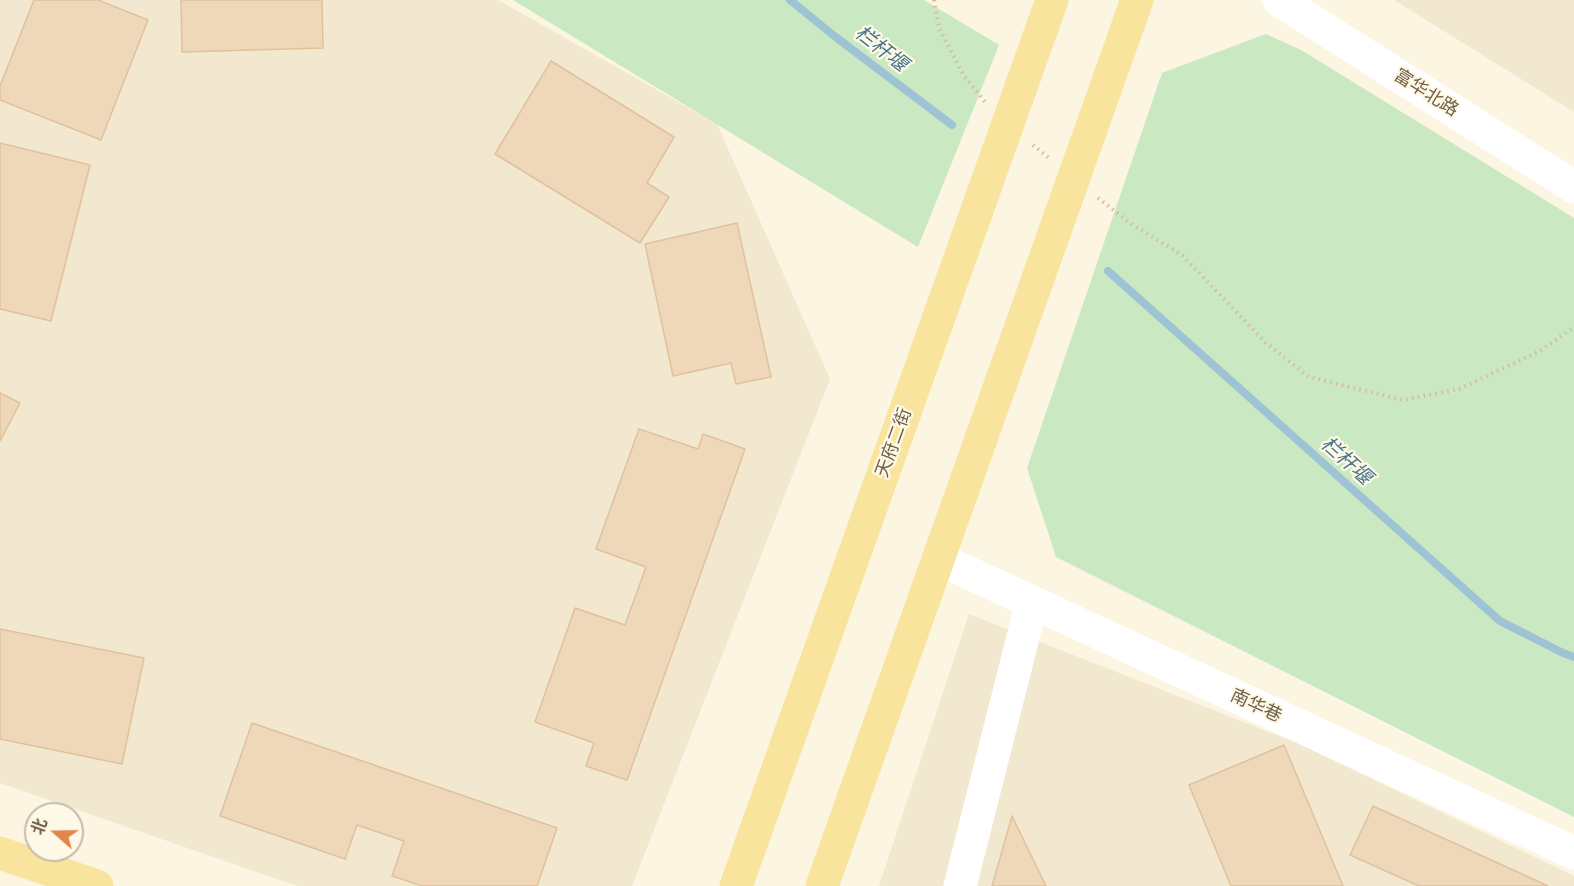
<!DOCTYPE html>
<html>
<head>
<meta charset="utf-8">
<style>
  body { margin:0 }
  #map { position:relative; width:1574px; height:886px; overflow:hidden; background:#fbf5e1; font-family:"IBM Plex Sans","Noto Sans SC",sans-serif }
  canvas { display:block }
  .north { position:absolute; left:24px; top:802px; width:60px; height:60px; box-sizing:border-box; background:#fef9e7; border:2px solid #c6bba8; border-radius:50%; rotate:290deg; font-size:16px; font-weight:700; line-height:24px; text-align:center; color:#715e49 }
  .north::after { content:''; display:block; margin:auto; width:21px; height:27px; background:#e1854b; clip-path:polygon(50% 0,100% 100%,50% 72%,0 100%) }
</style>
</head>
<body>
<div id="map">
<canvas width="1574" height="886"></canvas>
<div class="north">北</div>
</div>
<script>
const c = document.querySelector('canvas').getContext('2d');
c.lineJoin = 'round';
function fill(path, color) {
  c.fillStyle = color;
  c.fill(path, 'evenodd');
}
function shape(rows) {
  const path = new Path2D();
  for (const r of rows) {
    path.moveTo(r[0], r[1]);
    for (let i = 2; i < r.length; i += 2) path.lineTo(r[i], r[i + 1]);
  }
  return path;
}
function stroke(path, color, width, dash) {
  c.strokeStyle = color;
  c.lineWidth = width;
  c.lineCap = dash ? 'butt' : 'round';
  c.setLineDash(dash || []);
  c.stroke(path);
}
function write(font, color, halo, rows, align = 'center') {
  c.font = font + ' "IBM Plex Sans","Noto Sans SC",sans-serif';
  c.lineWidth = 4.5;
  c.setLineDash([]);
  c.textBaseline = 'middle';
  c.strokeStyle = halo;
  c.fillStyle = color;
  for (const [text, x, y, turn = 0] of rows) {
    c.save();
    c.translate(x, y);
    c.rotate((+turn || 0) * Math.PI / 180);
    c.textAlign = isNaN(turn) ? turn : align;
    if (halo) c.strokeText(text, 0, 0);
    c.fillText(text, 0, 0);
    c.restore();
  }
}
fill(shape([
  [0,0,498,0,717,124,830,379,632,886,297,886,0,783],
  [1394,0,1574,0,1574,112],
  [969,614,1297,743,1574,876,1574,886,879,886]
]), '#f2e8d0');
fill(shape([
  [513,0,924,0,999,45,918,247],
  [1266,34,1301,50,1574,218,1574,817,1056,557,1027,468,1162,73]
]), '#cae8c1');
stroke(shape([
  [790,0,833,35,952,125],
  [1108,271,1500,621,1563,653,1574,657]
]), '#9ec3d5', 8);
const building = shape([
  [34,0,98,0,148,20,101,140,0,100,0,86,34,0],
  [181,0,322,0,323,48,182,52,181,0],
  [551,61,674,137,647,183,669,197,640,243,495,154,551,61],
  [0,143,90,165,51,321,0,309,0,143],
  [737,223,771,377,736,384,731,363,673,376,645,244,737,223],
  [0,393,20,403,0,441,0,393],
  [639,429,698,449,703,434,745,449,627,780,586,766,594,743,535,722,575,608,625,625,646,567,596,549,639,429],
  [0,629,144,658,122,764,0,739,0,629],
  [252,723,557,828,537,886,422,886,392,876,404,841,357,825,345,859,220,816,252,723],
  [1284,745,1343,886,1231,886,1189,785,1284,745],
  [1373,806,1548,886,1419,886,1350,855,1373,806],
  [1012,816,1046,886,992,886,1012,816]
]);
fill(building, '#efd8ba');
stroke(building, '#e1c19b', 1.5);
stroke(shape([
  [934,0,939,28,964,76,985,102],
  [1033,145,1050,159],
  [1098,198,1133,225,1182,255,1266,343,1309,377,1402,400,1459,389,1540,351,1574,327]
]), '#d4bc9e', 4, [1.5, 4.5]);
stroke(shape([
  [1279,0,1574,187],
  [939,559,1574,853],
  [960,886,1032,602]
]), '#fff', 33);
stroke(shape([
  [0,853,97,886],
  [736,886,1052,0],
  [822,886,1137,0]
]), '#f8e49c', 33);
write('18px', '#715e49', '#fef9e7', [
  ["富华北路",1426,93,32],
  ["天府二街",894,443,-70],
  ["南华巷",1256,706,25]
]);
write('italic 20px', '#47758a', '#fef9e7', [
  ["栏杆堰",881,49,38],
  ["栏杆堰",1346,461,42]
]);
</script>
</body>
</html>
